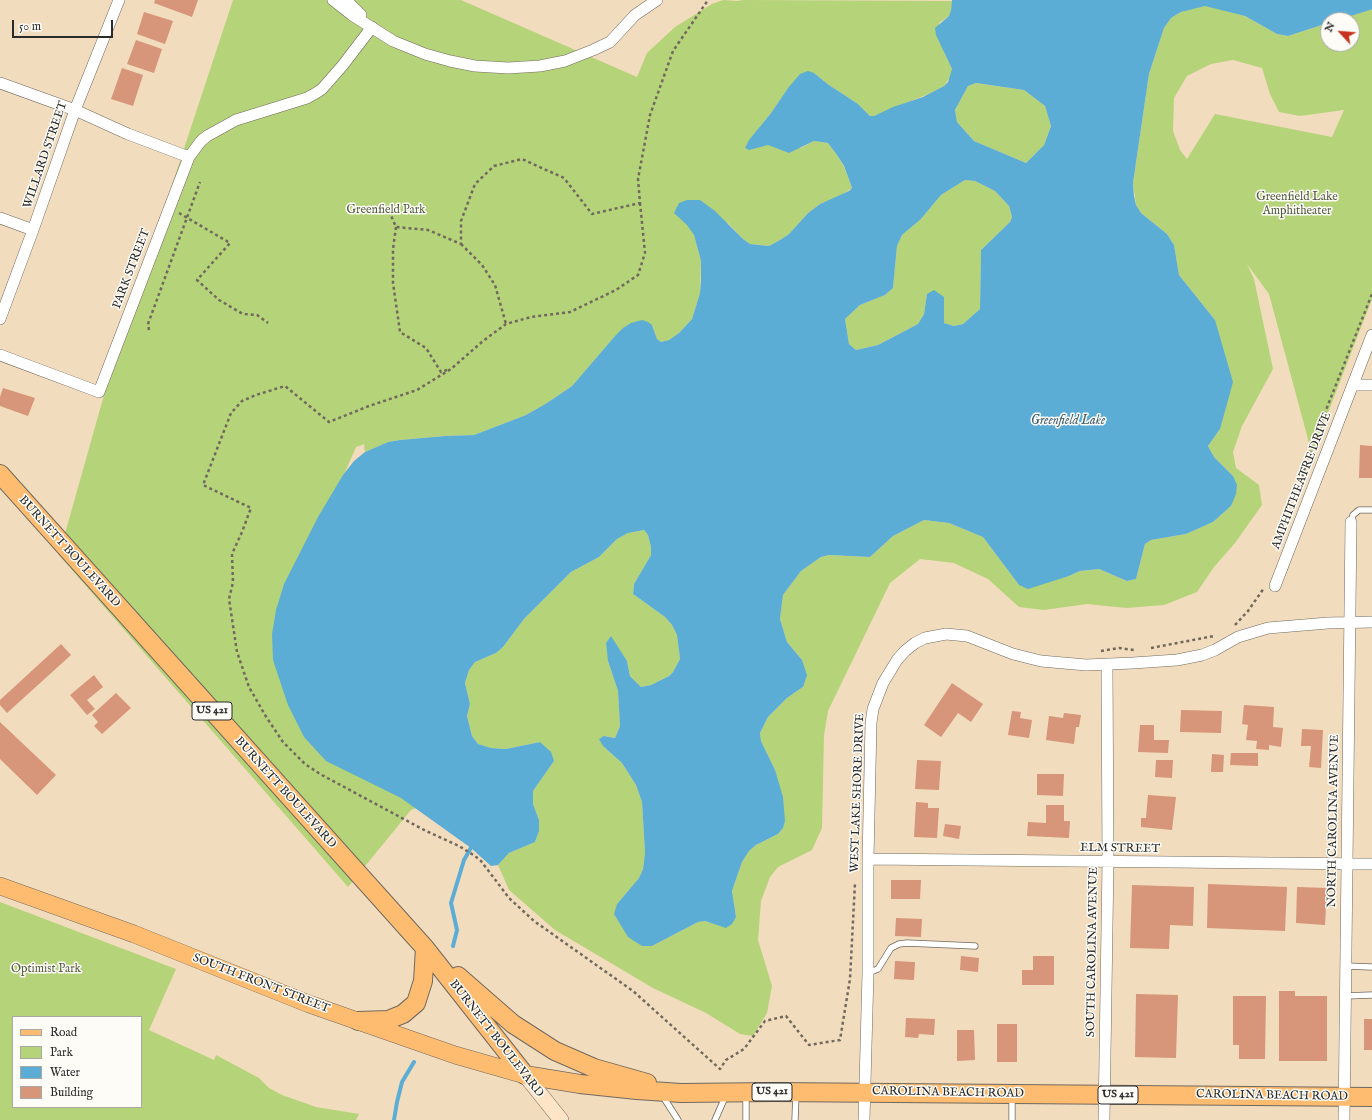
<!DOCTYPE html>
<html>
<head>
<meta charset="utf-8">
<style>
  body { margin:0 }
  #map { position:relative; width:1372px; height:1120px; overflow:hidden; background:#f2dcbe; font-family:"IM FELL English",serif }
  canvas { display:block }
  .legend { position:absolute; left:12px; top:1016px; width:130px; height:92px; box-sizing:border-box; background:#fdfcf7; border:1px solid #a9a8a5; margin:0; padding:5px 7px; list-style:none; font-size:12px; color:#2b2b2b }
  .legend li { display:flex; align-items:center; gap:8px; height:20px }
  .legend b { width:20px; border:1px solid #a9a8a5 }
  .north { position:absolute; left:1320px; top:12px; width:40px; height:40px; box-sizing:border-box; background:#fdfcf7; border:1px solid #a9a8a5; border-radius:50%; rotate:296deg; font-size:11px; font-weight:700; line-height:16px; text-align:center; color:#2b2b2b }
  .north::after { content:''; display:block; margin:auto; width:14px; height:18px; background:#c8321e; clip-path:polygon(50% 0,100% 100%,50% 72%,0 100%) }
  .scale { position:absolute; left:12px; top:20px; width:101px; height:18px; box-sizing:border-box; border:2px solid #2b2b2b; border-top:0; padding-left:5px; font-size:12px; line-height:14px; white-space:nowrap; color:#2b2b2b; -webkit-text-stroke:3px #fdfcf7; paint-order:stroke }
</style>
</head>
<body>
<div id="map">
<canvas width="1372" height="1120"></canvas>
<ul class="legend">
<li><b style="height:5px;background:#febc70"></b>Road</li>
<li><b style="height:11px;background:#b5d379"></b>Park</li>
<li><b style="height:11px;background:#5cadd6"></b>Water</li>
<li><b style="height:11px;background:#d79579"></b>Building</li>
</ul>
<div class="north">N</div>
<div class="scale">50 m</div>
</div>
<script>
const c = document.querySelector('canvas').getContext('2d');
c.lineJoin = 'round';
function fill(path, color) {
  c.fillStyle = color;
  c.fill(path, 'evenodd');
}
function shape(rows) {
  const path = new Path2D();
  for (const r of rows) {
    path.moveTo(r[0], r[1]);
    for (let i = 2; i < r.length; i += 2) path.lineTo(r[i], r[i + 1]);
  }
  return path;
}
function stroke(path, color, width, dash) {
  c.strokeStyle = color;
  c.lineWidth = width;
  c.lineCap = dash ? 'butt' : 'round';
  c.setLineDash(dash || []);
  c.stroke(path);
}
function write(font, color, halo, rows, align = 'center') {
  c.font = font + ' "IM FELL English",serif';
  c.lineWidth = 3;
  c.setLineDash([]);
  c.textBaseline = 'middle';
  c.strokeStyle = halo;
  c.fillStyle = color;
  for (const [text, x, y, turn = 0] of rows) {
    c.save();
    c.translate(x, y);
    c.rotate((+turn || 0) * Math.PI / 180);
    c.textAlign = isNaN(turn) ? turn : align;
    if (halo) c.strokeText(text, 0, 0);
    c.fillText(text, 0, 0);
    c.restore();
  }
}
fill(shape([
  [233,0,461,0,637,77,647,53,675,27,712,4,723,0,737,1,744,0,952,1,951,10,949,16,939,23,945,54,952,69,952,74,944,86,931,93,874,116,870,116,858,104,829,85,814,73,788,88,771,113,758,129,801,148,814,141,828,143,837,155,844,167,852,188,839,197,820,204,808,213,789,234,780,240,769,246,750,244,743,239,728,223,691,230,694,235,701,261,700,293,692,319,679,333,669,340,661,342,657,339,652,325,615,336,572,386,547,403,526,415,474,435,445,436,400,440,388,442,365,452,364,446,365,444,356,447,309,555,458,792,411,810,348,887,59,555,111,370],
  [1205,5,1245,16,1277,34,1288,36,1328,23,1328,44,1352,44,1352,20,1338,20,1372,9,1372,299,1312,454,1269,294,1247,264,1254,279,1273,369,1242,426,1233,452,1236,468,1259,485,1262,505,1235,543,1214,567,1197,592,1164,605,1126,608,1087,604,1044,610,1019,607,988,579,954,563,920,559,890,583,828,711,824,735,822,828,812,850,778,867,770,877,761,901,758,940,772,986,767,1013,753,1036,740,1034,706,1013,653,988,555,930,509,890,498,865,509,853,535,842,539,831,539,820,533,804,533,791,554,761,540,742,506,749,490,748,478,744,472,736,467,716,470,704,465,683,469,670,475,662,496,653,503,647,524,619,571,572,599,557,617,539,628,533,644,530,648,535,651,547,651,555,634,584,633,594,665,617,672,625,677,635,680,659,673,672,669,676,651,685,641,687,630,676,627,661,608,661,618,691,620,726,615,738,604,736,603,746,622,763,636,785,642,802,645,853,643,869,639,878,617,904,652,946,698,922,705,921,726,927,736,917,732,891,742,862,749,851,756,845,778,834,783,828,775,770,761,741,760,733,768,717,787,698,803,687,802,660,787,642,780,619,783,595,801,571,821,557,829,555,870,557,893,536,924,520,949,523,983,537,1019,585,1069,576,1080,571,1099,569,1127,581,1136,579,1145,544,1151,540,1186,534,1213,522,1231,506,1233,476,1214,457,1208,446,1220,429,1215,320,1179,275,1174,245,1167,234,1141,213,1136,205,1133,183,1149,74,1164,28,1171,18,1181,12],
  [1233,60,1262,68,1270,94,1279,112,1300,116,1344,110,1332,137,1215,114,1187,159,1180,150,1173,131,1174,98,1187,76,1211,64],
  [976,83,1024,90,1045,106,1051,125,1044,145,1026,163,974,141,957,122,955,110,968,86],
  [965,180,975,181,995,191,1009,206,1012,217,1010,222,981,250,980,309,963,324,954,326,944,323,944,297,927,294,924,314,918,324,878,345,856,350,849,344,845,319,860,305,885,295,893,288,897,246,902,235,921,219,941,195],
  [0,902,176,969,149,1030,214,1060,216,1055,259,1078,269,1088,282,1095,316,1107,359,1114,356,1120,0,1120],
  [13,1017,141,1017,141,1107,13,1107]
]), '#b5d379');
fill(shape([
  [952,0,1372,0,1372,9,1370,10,1338,20,1328,20,1328,23,1288,36,1277,34,1245,16,1205,6,1181,12,1171,18,1164,28,1149,74,1133,183,1134,196,1136,205,1141,213,1167,234,1174,245,1179,275,1215,320,1233,382,1220,429,1208,446,1214,457,1233,476,1237,485,1236,494,1231,506,1213,522,1186,534,1151,540,1145,544,1136,579,1127,581,1099,569,1080,571,1069,576,1028,589,1019,585,983,537,949,523,924,520,893,536,870,557,829,555,821,557,801,571,783,595,780,619,787,642,802,660,807,675,803,687,787,698,768,717,760,733,761,741,775,770,783,797,785,821,783,828,778,834,756,845,749,851,742,862,732,891,736,917,732,924,726,928,705,921,698,922,652,946,642,946,628,937,614,914,617,904,639,878,643,869,645,853,642,802,636,785,622,763,603,746,599,739,604,736,615,738,620,726,618,691,608,661,606,643,611,636,627,661,630,676,641,687,651,685,669,676,673,672,680,659,677,635,672,625,665,617,633,594,634,584,651,555,651,547,648,535,644,530,628,533,617,539,599,557,571,572,524,619,503,647,496,653,475,662,469,670,465,683,470,704,467,716,472,736,478,744,491,748,506,749,540,742,551,752,554,761,533,791,533,804,539,820,539,831,535,842,509,853,498,865,491,866,471,848,401,798,326,761,304,737,288,705,273,660,272,634,276,610,284,584,318,517,343,475,354,461,365,452,388,442,400,440,445,436,474,435,526,415,547,403,572,386,615,336,623,328,631,323,642,320,648,322,652,325,657,339,661,342,669,340,679,333,692,319,700,293,701,280,701,261,694,235,687,225,674,213,679,203,687,200,700,200,715,211,743,239,750,244,769,246,780,240,789,234,808,213,820,204,849,191,852,188,844,166,837,155,828,143,814,141,789,153,768,145,749,150,745,148,749,140,771,113,788,88,800,74,808,71,814,73,829,85,858,104,870,116,874,116,893,107,923,97,944,86,948,82,952,69,936,35,935,28,949,16,951,10],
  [976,83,1024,90,1045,106,1051,126,1044,145,1026,163,974,141,957,122,955,110,968,86],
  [965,180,975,181,995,191,1009,206,1012,217,1010,222,981,250,980,309,963,324,954,326,944,323,944,297,934,290,927,294,924,314,918,324,878,345,856,350,849,344,845,319,860,305,885,295,893,288,897,246,902,235,921,219,941,195]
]), '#5cadd6');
stroke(shape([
  [453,946,457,930,451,903,464,860,473,844],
  [394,1120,397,1102,402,1082,414,1062]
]), '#5cadd6', 4);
fill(shape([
  [155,0,198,0,192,17,154,3],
  [144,12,173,21,165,44,137,34],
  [136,40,162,49,154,73,127,64],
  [122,68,143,75,133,106,111,99],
  [3,388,35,398,28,416,0,406,0,397],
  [1360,445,1372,446,1372,478,1359,478],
  [61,644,71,655,7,713,0,705,0,700],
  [94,675,103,687,87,700,95,709,87,715,70,695],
  [952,683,983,704,971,722,958,713,941,737,924,725],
  [116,693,131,708,102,734,94,726,98,722,92,715],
  [1244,705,1274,707,1273,727,1283,728,1281,747,1269,745,1269,750,1256,749,1257,741,1246,740,1248,725,1242,724],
  [1181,710,1222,711,1221,733,1180,732],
  [1012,711,1021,712,1020,718,1032,720,1029,738,1008,735],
  [1064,713,1081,715,1079,727,1076,727,1074,744,1046,740,1049,716,1063,718],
  [0,722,56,775,37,795,0,759],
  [1140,725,1154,725,1154,740,1169,740,1168,753,1138,752],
  [1302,729,1323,730,1321,768,1309,767,1311,746,1301,746],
  [1231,753,1258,753,1258,766,1230,765],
  [1212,754,1224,755,1223,772,1211,772],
  [917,760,941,761,939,790,915,789],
  [1156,760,1173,760,1172,778,1155,777],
  [1037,774,1064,774,1063,796,1037,795],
  [1148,795,1176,797,1172,830,1141,827,1141,818,1146,818],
  [916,802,928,803,928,808,939,808,937,838,914,837],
  [1046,805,1064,805,1064,821,1070,821,1069,838,1027,836,1028,822,1046,823],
  [945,824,961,826,959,839,943,836],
  [891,880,921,880,920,899,891,899],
  [1208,884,1287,887,1285,931,1207,928],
  [1132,885,1194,887,1193,926,1170,925,1169,949,1130,948],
  [1297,887,1327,888,1325,925,1296,923],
  [896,918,922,919,921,937,895,936],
  [961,956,979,958,978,972,960,970],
  [1033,956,1054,956,1054,985,1022,985,1022,970,1033,970],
  [895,961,915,962,914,980,894,979],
  [1279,991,1295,991,1295,996,1327,996,1327,1061,1279,1061],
  [1136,994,1178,995,1176,1058,1135,1057],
  [1233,996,1266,996,1265,1059,1239,1059,1239,1045,1233,1045],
  [906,1018,935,1019,934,1035,919,1034,918,1038,905,1037],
  [1364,1019,1372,1019,1372,1050,1364,1050],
  [997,1024,1017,1024,1017,1062,997,1062],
  [957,1030,974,1030,975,1060,957,1061]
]), '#d79579');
const service = shape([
  [1351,522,1353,515,1359,510,1372,510],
  [1345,966,1372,967],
  [868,973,878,969,891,948,899,944,907,943,975,946],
  [1345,996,1372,995],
  [746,1094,746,1120],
  [662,1095,678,1120],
  [1012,1096,1012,1120],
  [715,1120,726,1095],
  [795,1120,796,1094]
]);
const minor = shape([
  [333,0,352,15,393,41,425,54,450,61,475,66,508,68,540,66,565,61,593,50,610,42,635,15,657,0],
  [346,0,361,15],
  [0,83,75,110,128,134,189,157],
  [0,218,33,230],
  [0,319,33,230,75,110,119,0],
  [0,355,99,392,189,157,201,141,207,136,236,120,307,98,316,93,322,89,343,65,372,27],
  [1353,385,1372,385],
  [1275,586,1372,335],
  [868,859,1372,864],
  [864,1120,868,973,868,859,871,723,873,709,883,683,897,660,905,651,915,643,925,638,946,634,967,636,1013,654,1041,661,1086,665,1133,663,1177,660,1202,655,1215,650,1238,637,1268,628,1328,623,1372,622],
  [1104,1120,1108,862,1107,664],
  [1344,1120,1351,522]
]);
const secondary = shape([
  [525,1075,561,1120]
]);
const primary = shape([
  [0,886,134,934,309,1004,455,1055,525,1075]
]);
const trunk = shape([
  [0,474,425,948,525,1075,580,1084,637,1090,681,1093,774,1092,1372,1097],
  [458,976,513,1024,555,1051,594,1068,647,1083],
  [358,1021,388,1020,403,1014,416,1003,423,981,425,948]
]);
stroke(service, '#71695e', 7);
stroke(minor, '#71695e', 12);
stroke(secondary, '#71695e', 16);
stroke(primary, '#71695e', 18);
stroke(trunk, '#71695e', 20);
stroke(shape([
  [640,203,645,253,638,275,616,290,570,312,531,317,506,324,483,341,451,369,417,390,369,406,329,422,285,386,256,395,242,401,231,413,203,485,251,508,242,532,232,554,233,582,229,599,237,652,249,687,265,715,283,742,305,764,320,774,426,831,459,846,475,856,481,861,509,898,534,921,633,991,720,1069,726,1060,744,1049,765,1021,786,1016,809,1045,840,1040,850,979,855,883],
  [389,211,396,227,428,230,461,244,461,221,475,184,494,166,522,159,564,178,592,214,640,203,638,179,650,115,673,51,708,0],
  [179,213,230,243,197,280,219,300,243,314,257,315,268,323],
  [396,227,393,249,393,283,400,332,426,348,441,372,447,370],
  [461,244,482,265,495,285,506,324],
  [149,330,148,324,200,182],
  [1299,488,1307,460,1322,420,1372,294],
  [1235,625,1248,611,1264,588],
  [1151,648,1214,636],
  [1101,651,1119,648,1134,650]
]), '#71695e', 2.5, [3, 3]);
stroke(service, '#fff', 5.5);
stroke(minor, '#fff', 11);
stroke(secondary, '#ffe4c6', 15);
stroke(primary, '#febc70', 17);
stroke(trunk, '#febc70', 18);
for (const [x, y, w] of [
  [212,711,40],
  [772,1092,40],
  [1118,1095,40]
]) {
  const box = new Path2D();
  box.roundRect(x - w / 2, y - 9, w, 18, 3);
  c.fillStyle = '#fdfcf7';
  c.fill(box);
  stroke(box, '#2b2b2b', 1);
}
write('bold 11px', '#2b2b2b', null, [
  ["US 421",212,711],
  ["US 421",772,1092],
  ["US 421",1118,1095]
]);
write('12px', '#2b2b2b', '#fdfcf7', [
  ["WILLARD STREET",46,155,-71],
  ["PARK STREET",132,269,-69],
  ["AMPHITHEATRE DRIVE",1302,481,-69],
  ["BURNETT BOULEVARD",69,552,48],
  ["BURNETT BOULEVARD",285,793,48],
  ["WEST LAKE SHORE DRIVE",858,793,-88],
  ["NORTH CAROLINA AVENUE",1334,821,-89],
  ["ELM STREET",1120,849,1],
  ["SOUTH CAROLINA AVENUE",1093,952,-89],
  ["SOUTH FRONT STREET",261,984,21],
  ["BURNETT BOULEVARD",496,1039,52],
  ["CAROLINA BEACH ROAD",948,1093,1],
  ["CAROLINA BEACH ROAD",1272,1096,1]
]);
write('12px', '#545d42', '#fdfcf7', [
  ["Greenfield Lake",1297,198],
  ["Amphitheater",1297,212],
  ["Greenfield Park",386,211],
  ["Optimist Park",46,970]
]);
write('italic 13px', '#3f5f6f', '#fdfcf7', [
  ["Greenfield Lake",1068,421]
]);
</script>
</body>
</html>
